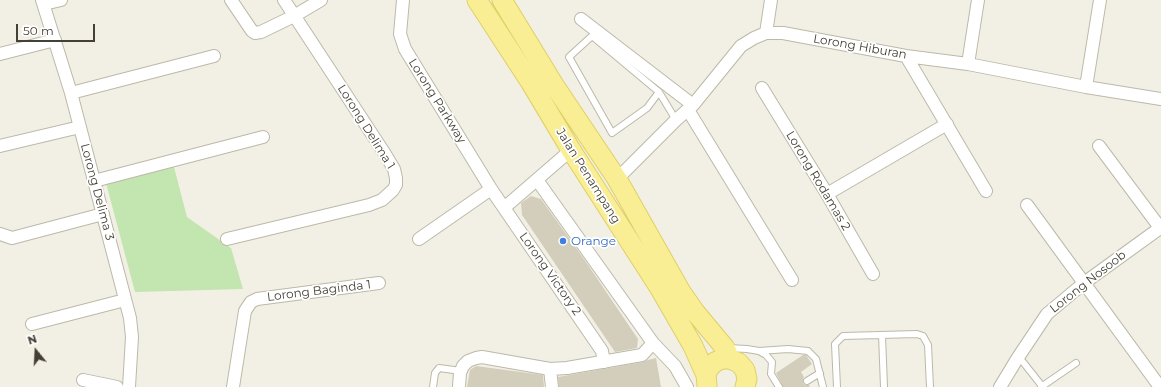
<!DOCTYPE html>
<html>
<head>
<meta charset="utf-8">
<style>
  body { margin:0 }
  #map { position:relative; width:1161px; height:387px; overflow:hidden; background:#f2f0e5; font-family:Montserrat,sans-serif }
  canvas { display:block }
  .north { position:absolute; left:16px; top:331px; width:40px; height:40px; -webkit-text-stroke:3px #fff; paint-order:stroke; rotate:342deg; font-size:11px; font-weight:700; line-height:16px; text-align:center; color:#444035 }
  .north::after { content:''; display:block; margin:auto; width:14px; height:18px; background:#444035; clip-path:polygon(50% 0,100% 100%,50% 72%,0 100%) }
  .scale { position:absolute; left:16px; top:24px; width:79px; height:18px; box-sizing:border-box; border:2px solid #444035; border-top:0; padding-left:5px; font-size:12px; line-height:14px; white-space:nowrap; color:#444035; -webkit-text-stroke:3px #fff; paint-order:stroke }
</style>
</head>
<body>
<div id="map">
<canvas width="1161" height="387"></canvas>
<div class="north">N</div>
<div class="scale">50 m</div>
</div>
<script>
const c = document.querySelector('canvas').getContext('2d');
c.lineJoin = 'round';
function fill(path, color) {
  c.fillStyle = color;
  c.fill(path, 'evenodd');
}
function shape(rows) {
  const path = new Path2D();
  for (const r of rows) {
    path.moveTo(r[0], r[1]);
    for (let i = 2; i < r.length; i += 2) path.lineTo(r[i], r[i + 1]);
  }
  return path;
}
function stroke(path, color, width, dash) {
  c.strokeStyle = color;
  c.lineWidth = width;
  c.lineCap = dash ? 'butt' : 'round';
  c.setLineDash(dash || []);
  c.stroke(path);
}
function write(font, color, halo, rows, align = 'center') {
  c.font = font + ' Montserrat,sans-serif';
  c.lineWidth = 3.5;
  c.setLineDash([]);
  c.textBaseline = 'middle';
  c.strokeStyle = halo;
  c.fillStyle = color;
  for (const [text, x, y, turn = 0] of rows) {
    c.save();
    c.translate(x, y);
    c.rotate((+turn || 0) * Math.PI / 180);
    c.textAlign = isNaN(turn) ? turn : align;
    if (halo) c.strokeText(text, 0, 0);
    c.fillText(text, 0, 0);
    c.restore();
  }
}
fill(shape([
  [174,167,187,217,231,248,243,289,135,292,106,183]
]), '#c3e5af');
fill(shape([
  [531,196,541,199,584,259,638,339,637,348,615,352,522,215,521,203],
  [803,355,806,355,812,364,801,372,804,377,803,379,803,383,805,385,809,385,810,387,783,387,776,373],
  [656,358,661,387,559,387,558,377,643,362,648,360],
  [476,366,543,375,544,387,467,387,470,370]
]), '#d3cdbb');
const service = shape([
  [592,36,659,92,647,108,612,133,569,57,592,36],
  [659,92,676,120],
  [882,335,884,387],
  [728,348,747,349,759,351,766,355,772,362,771,374,779,387],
  [759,351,788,349,808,351,816,359,823,387],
  [1017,359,1023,362,1042,386],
  [807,381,820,373],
  [433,387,435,373,439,368,461,371],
  [837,387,835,344,843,336,917,334,923,336,928,345,930,387],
  [1041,387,1076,363]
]);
const minor = shape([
  [42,0,71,93,130,318,132,337,129,387],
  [231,0,252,31,255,33,261,32,294,16,321,0],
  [403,0,400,34,405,49,491,189,602,351,604,362],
  [44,4,61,0],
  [581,19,693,105],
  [766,33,771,0],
  [0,54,55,40],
  [906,56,986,191],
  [968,64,978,0],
  [1086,87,1100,0],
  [762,88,827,194,873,274],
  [71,93,214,56],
  [688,110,792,280],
  [0,146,80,127],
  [1099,146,1161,229],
  [617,179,676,120,693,105,741,46,754,38,766,33,783,33,906,56,968,64,1086,87,1161,99],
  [537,180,653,343,675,366,687,387],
  [94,181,263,137],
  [827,194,947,124],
  [1027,205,1160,387],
  [504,208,571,150],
  [0,234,12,238,103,214],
  [227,239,369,205,382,200,393,190,396,185,396,178,394,169,385,154,284,0],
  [419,239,491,189],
  [32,324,125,300],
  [550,369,552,387],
  [83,380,117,387],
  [233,387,245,311,251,302,257,299,379,283],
  [459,387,460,373,463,366,468,361,476,358,482,357,550,369,567,368,642,355,653,343],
  [1000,387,1017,359,1047,314,1084,283,1160,228]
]);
const primary = shape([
  [477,0,531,83,571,150,659,287,693,346,706,375],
  [502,0,554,85,617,179,681,292,695,312,725,348,730,359],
  [707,385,706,375,709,368,715,362,722,359,730,359,739,363,745,370,747,379,745,387]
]);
stroke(service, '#bcb9a8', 8);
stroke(minor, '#bcb9a8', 14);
stroke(primary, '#decf66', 21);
stroke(service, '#fff', 6);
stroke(minor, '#fff', 12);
stroke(primary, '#faee95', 19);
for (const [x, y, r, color] of [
  [563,241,4,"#3f7fe0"]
]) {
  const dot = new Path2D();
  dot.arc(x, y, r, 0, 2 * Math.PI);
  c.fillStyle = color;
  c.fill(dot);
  stroke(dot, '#fff', 1.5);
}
write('12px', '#444035', '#fff', [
  ["Lorong Hiburan",860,47,10],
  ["Lorong Parkway",437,101,58],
  ["Lorong Delima 1",366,127,58],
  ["Jalan Penampang",588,176,58],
  ["Lorong Rodamas 2",818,181,59],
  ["Lorong Delima 3",97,192,75],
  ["Lorong Victory 2",550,274,55],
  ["Lorong Nosoob",1088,282,-38],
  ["Lorong Baginda 1",319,291,-7]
]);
write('12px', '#366cbe', '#fff', [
  ["Orange",571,241]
], 'left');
</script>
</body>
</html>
